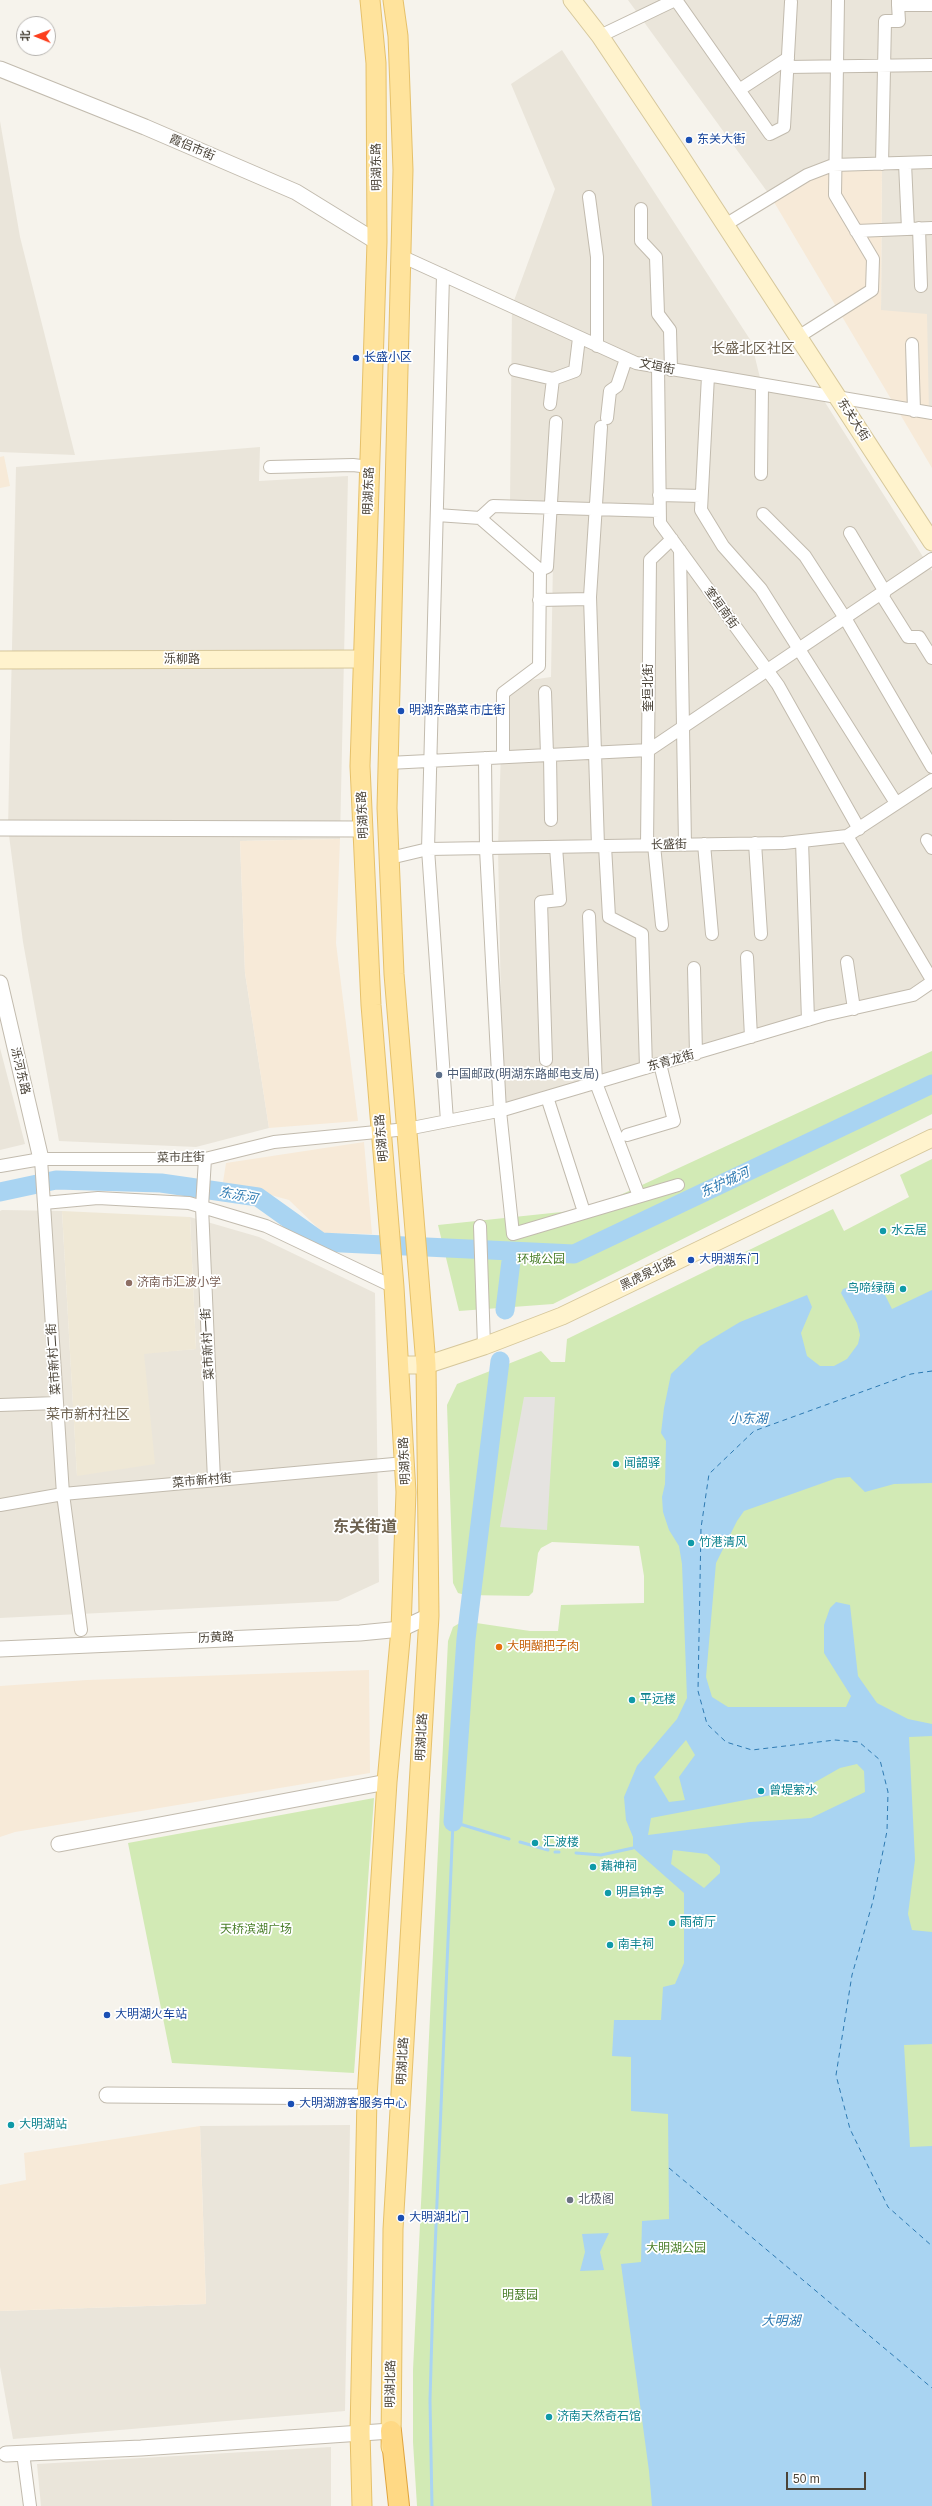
<!DOCTYPE html>
<html>
<head>
<meta charset="utf-8">
<style>
  body { margin:0 }
  #map { position:relative; width:932px; height:2506px; overflow:hidden; background:#f6f3ec; font-family:Helvetica,"Noto Sans SC",sans-serif }
  canvas { display:block }
  .north { position:absolute; left:16px; top:16px; width:40px; height:40px; box-sizing:border-box; background:#fff; border:1px solid #b7b4b0; border-radius:50%; rotate:271deg; font-size:11px; font-weight:700; line-height:16px; text-align:center; color:#4b4439 }
  .north::after { content:''; display:block; margin:auto; width:14px; height:18px; background:#fc3f1d; clip-path:polygon(50% 0,100% 100%,50% 72%,0 100%) }
  .scale { position:absolute; left:786px; top:2472px; width:80px; height:18px; box-sizing:border-box; border:2px solid #4b4439; border-top:0; padding-left:5px; font-size:12px; line-height:14px; white-space:nowrap; color:#4b4439; -webkit-text-stroke:3px #fff; paint-order:stroke }
</style>
</head>
<body>
<div id="map">
<canvas width="932" height="2506"></canvas>
<div class="north">北</div>
<div class="scale">50 m</div>
</div>
<script>
const c = document.querySelector('canvas').getContext('2d');
c.lineJoin = 'round';
function fill(path, color) {
  c.fillStyle = color;
  c.fill(path, 'evenodd');
}
function shape(rows) {
  const path = new Path2D();
  for (const r of rows) {
    path.moveTo(r[0], r[1]);
    for (let i = 2; i < r.length; i += 2) path.lineTo(r[i], r[i + 1]);
  }
  return path;
}
function stroke(path, color, width, dash) {
  c.strokeStyle = color;
  c.lineWidth = width;
  c.lineCap = dash ? 'butt' : 'round';
  c.setLineDash(dash || []);
  c.stroke(path);
}
function write(font, color, halo, rows, align = 'center') {
  c.font = font + ' Helvetica,"Noto Sans SC",sans-serif';
  c.lineWidth = 3.5;
  c.setLineDash([]);
  c.textBaseline = 'middle';
  c.strokeStyle = halo;
  c.fillStyle = color;
  for (const [text, x, y, turn = 0] of rows) {
    c.save();
    c.translate(x, y);
    c.rotate((+turn || 0) * Math.PI / 180);
    c.textAlign = isNaN(turn) ? turn : align;
    if (halo) c.strokeText(text, 0, 0);
    c.fillText(text, 0, 0);
    c.restore();
  }
}
fill(shape([
  [628,0,932,0,932,413,881,310,882,165,771,197],
  [562,50,751,341,762,386,821,396,932,571,932,982,913,995,503,1110,498,848,503,684,551,677,554,502,510,503,512,306,555,189,511,84],
  [0,121,20,237,75,455,0,452],
  [260,447,259,481,348,476,340,839,240,841,245,973,269,1128,196,1147,59,1141,23,942,8,828,16,467],
  [0,1048,25,1144,0,1150],
  [2,1210,62,1211,77,1475,144,1353,196,1349,190,1217,259,1237,375,1293,379,1582,338,1601,0,1618,0,1211],
  [350,2125,345,2411,13,2439,0,2367,0,2311,206,2304,200,2126],
  [331,2447,331,2506,41,2506,37,2464]
]), '#eae5da');
fill(shape([
  [882,164,881,310,927,314,929,413,932,413,932,468,771,197,807,175],
  [4,456,10,486,0,488,0,457],
  [340,839,336,943,358,1121,269,1128,245,973,240,841],
  [364,1142,372,1234,323,1233,289,1200,223,1182,226,1163],
  [369,1670,370,1773,15,1832,0,1837,0,1686,87,1680],
  [200,2126,206,2304,0,2311,0,2185,26,2180,24,2153]
]), '#f7ead8');
fill(shape([
  [62,1211,190,1217,196,1349,144,1354,155,1464,77,1476]
]), '#efe8d6');
fill(shape([
  [932,1051,932,1114,553,1304,459,1311,438,1225,590,1209],
  [932,1159,932,2506,417,2506,413,2442,413,2370,448,1641,453,1627,463,1621,530,1631,558,1631,561,1605,644,1603,644,1576,639,1546,552,1542,541,1548,538,1553,533,1592,529,1596,465,1595,458,1593,453,1583,447,1405,457,1384,541,1351,551,1362,565,1362,567,1339,833,1209,844,1231,909,1197,900,1175],
  [374,1798,354,2073,172,2063,128,1843]
]), '#d2eab5');
fill(shape([
  [524,1397,555,1397,547,1530,500,1527]
]), '#e5e3e0');
fill(shape([
  [849,1287,883,1291,892,1309,932,1290,932,1483,894,1484,865,1492,850,1477,837,1478,744,1511,737,1521,716,1563,706,1677,712,1697,728,1707,846,1707,851,1696,824,1653,824,1625,830,1608,836,1602,850,1605,858,1676,877,1703,908,1719,932,1724,932,1736,909,1737,915,1860,908,1914,912,1930,932,1932,932,2044,904,2045,910,2147,932,2146,932,2506,652,2506,649,2471,621,2264,641,2262,642,2221,669,2219,668,2114,631,2111,631,2057,612,2056,614,2020,661,2020,663,1987,675,1984,684,1963,684,1893,633,1848,633,1837,626,1820,624,1797,637,1766,677,1719,687,1698,682,1564,679,1546,669,1530,663,1512,662,1497,665,1484,666,1441,661,1433,664,1408,671,1374,700,1346,740,1322,807,1295,812,1307,801,1333,807,1356,820,1366,834,1366,847,1359,858,1344,860,1335,857,1323,841,1293,843,1289],
  [686,1740,695,1755,679,1777,685,1800,669,1802,654,1777],
  [857,1764,864,1771,865,1792,811,1818,750,1822,648,1835,651,1818,803,1789,840,1768],
  [673,1850,707,1854,720,1866,720,1873,704,1888,671,1864],
  [609,2233,600,2252,604,2270,580,2271,585,2252,582,2234]
]), '#a9d4f2');
stroke(shape([
  [520,1842,548,1850],
  [555,1852,559,1852],
  [576,1853,601,1855,633,1848],
  [432,2506,430,2400,433,2297,453,1822,509,1839]
]), '#a9d4f2', 3);
stroke(shape([
  [0,1192,56,1180,161,1183,258,1197,321,1242,574,1254,932,1084],
  [505,1310,512,1253],
  [453,1822,466,1639,500,1361]
]), '#a9d4f2', 19);
stroke(shape([
  [932,1371,911,1374,754,1431,709,1474,701,1528,698,1691,707,1724,726,1742,752,1750,835,1740,859,1742,880,1760,888,1792,887,1831,873,1901,852,1975,836,2075,850,2129,888,2207,932,2246],
  [669,2168,932,2388]
]), '#2e7ab2', 1, [5, 4]);
const minor = shape([
  [676,0,770,134,784,127,791,2],
  [898,0,898,5,932,5],
  [600,36,675,0],
  [787,67,932,65],
  [739,90,788,58],
  [905,163,908,229],
  [882,164,885,21,899,21,898,5],
  [589,197,597,257,597,346],
  [641,209,641,241,656,257,658,314,670,330,671,370],
  [725,225,807,175,833,165,932,162],
  [919,228,921,286],
  [856,231,932,228],
  [401,256,636,363,932,413],
  [443,275,428,849,447,1121],
  [798,337,872,290,873,259,835,195,838,0],
  [912,344,914,411],
  [658,367,660,523,778,685,859,829],
  [515,370,553,379],
  [708,376,701,510,723,546,761,589,896,803],
  [550,404,553,379,575,371,579,338],
  [607,418,610,391,617,386,626,359],
  [270,467,353,465,369,467],
  [761,474,762,386],
  [659,495,701,496],
  [763,514,805,556,845,618,932,767],
  [437,515,480,518,540,570,539,666,503,693,503,757],
  [480,518,493,506,659,511],
  [850,533,885,592],
  [680,550,685,845],
  [540,570,547,567,556,422],
  [881,594,908,637,919,637,932,658],
  [539,600,590,599],
  [545,692,547,755],
  [550,755,551,820],
  [485,758,486,849,500,1111,513,1234,678,1185],
  [388,763,649,750,932,559],
  [847,836,932,980],
  [927,840,932,848],
  [802,841,808,1020],
  [755,843,761,934],
  [704,844,712,934],
  [647,845,650,560,672,539],
  [654,845,662,925],
  [598,846,590,597,601,427],
  [605,846,609,917,642,934,646,1068],
  [390,858,428,849,784,843,847,836,932,780],
  [589,916,596,1083,639,1196],
  [747,957,751,1037],
  [847,962,854,1009],
  [694,968,696,1054],
  [546,1060,541,902,560,900,556,847],
  [547,1097,584,1212],
  [627,1135,674,1121,660,1064],
  [41,1159,63,1494,81,1630],
  [205,1159,202,1207,214,1480],
  [0,1166,41,1159,205,1159,274,1142,407,1129,503,1110,824,1015,913,995,932,982],
  [44,1203,98,1198,189,1203,266,1226,394,1287],
  [480,1226,484,1346],
  [0,1405,57,1403],
  [0,1505,63,1494,405,1463],
  [23,2453,30,2506]
]);
const tertiary = shape([
  [0,69,145,127,296,192,377,242],
  [0,828,363,829],
  [0,983,41,1159],
  [0,1649,360,1633,401,1629,429,1616],
  [59,1844,387,1782],
  [107,2095,367,2097],
  [6,2454,141,2448,391,2431]
]);
const secondary = shape([
  [572,0,600,36,679,154,932,542],
  [0,660,363,659],
  [400,1365,426,1365,484,1346,562,1316,932,1138]
]);
const primary = shape([
  [391,2447,393,2229,429,1616,426,1365,394,974,387,808,403,170,398,36,393,0],
  [362,2506,360,2432,367,2097,387,1782,401,1629,406,1492,394,1287,371,1005,360,766,377,242,376,63,370,0]
]);
const trunk = shape([
  [391,2431,399,2506]
]);
stroke(minor, '#c2bbae', 14);
stroke(tertiary, '#c2bbae', 17);
stroke(secondary, '#d6c79b', 19);
stroke(primary, '#e6c16a', 21);
stroke(trunk, '#e0a43c', 22);
stroke(minor, '#fff', 12);
stroke(tertiary, '#fff', 15);
stroke(secondary, '#fff3cd', 17);
stroke(primary, '#ffe39c', 19);
stroke(trunk, '#ffd985', 20);
for (const [x, y, r, color] of [
  [689,140,4,"#1a4fb4"],
  [356,358,4,"#1a4fb4"],
  [401,711,4,"#1a4fb4"],
  [439,1075,4,"#5c6f8a"],
  [883,1231,4,"#0f9aa8"],
  [691,1260,4,"#1a4fb4"],
  [129,1283,4,"#8d6e63"],
  [903,1289,4,"#0f9aa8"],
  [616,1464,4,"#0f9aa8"],
  [691,1543,4,"#0f9aa8"],
  [499,1647,4,"#e8710a"],
  [632,1700,4,"#0f9aa8"],
  [761,1791,4,"#0f9aa8"],
  [535,1843,4,"#0f9aa8"],
  [593,1867,4,"#0f9aa8"],
  [608,1893,4,"#0f9aa8"],
  [672,1923,4,"#0f9aa8"],
  [610,1945,4,"#0f9aa8"],
  [107,2015,4,"#1a4fb4"],
  [291,2104,4,"#1a4fb4"],
  [11,2125,4,"#0f9aa8"],
  [570,2200,4,"#6b7280"],
  [401,2218,4,"#1a4fb4"],
  [549,2417,4,"#0f9aa8"]
]) {
  const dot = new Path2D();
  dot.arc(x, y, r, 0, 2 * Math.PI);
  c.fillStyle = color;
  c.fill(dot);
  stroke(dot, '#fff', 1.5);
}
write('12px', '#164399', '#fff', [
  ["东关大街",697,140],
  ["长盛小区",364,358],
  ["明湖东路菜市庄街",409,711],
  ["大明湖东门",699,1260],
  ["大明湖火车站",115,2015],
  ["大明湖游客服务中心",299,2104],
  ["大明湖北门",409,2218]
], 'left');
write('12px', '#4b4439', '#fff', [
  ["霞侣市街",192,148,23],
  ["明湖东路",377,167,-91],
  ["文垣街",657,367,11],
  ["东关大街",853,420,57],
  ["明湖东路",369,491,-88],
  ["奎垣南街",721,608,54],
  ["泺柳路",182,660],
  ["奎垣北街",649,688,-90],
  ["明湖东路",363,815,-93],
  ["长盛街",669,845,-1],
  ["东青龙街",671,1061,-16],
  ["泺河东路",20,1071,77],
  ["明湖东路",382,1138,-95],
  ["菜市庄街",181,1158,-1],
  ["黑虎泉北路",648,1274,-26],
  ["菜市新村一街",208,1344,-93],
  ["菜市新村二街",54,1359,-94],
  ["明湖东路",405,1461,-93],
  ["菜市新村街",202,1481,-5],
  ["历黄路",216,1638,-3],
  ["明湖北路",422,1737,-87],
  ["明湖北路",403,2061,-87],
  ["明湖北路",391,2384,-89]
]);
write('12px', '#4e5e75', '#fff', [
  ["中国邮政(明湖东路邮电支局)",447,1075]
], 'left');
write('12px', '#0d838f', '#fff', [
  ["水云居",891,1231],
  ["鸟啼绿荫",895,1289,"right"],
  ["闻韶驿",624,1464],
  ["竹港清风",699,1543],
  ["平远楼",640,1700],
  ["曾堤萦水",769,1791],
  ["汇波楼",543,1843],
  ["藕神祠",601,1867],
  ["明昌钟亭",616,1893],
  ["雨荷厅",680,1923],
  ["南丰祠",618,1945],
  ["大明湖站",19,2125],
  ["济南天然奇石馆",557,2417]
], 'left');
write('12px', '#4a7f2a', '#fff', [
  ["环城公园",541,1260],
  ["天桥滨湖广场",256,1930],
  ["大明湖公园",676,2249],
  ["明瑟园",520,2296]
]);
write('12px', '#785e54', '#fff', [
  ["济南市汇波小学",137,1283]
], 'left');
write('12px', '#c56008', '#fff', [
  ["大明醐把子肉",507,1647]
], 'left');
write('12px', '#5b616d', '#fff', [
  ["北极阁",578,2200]
], 'left');
write('italic 13px', '#2e7ab2', '#fff', [
  ["东护城河",725,1183,-25],
  ["东泺河",238,1196,11],
  ["小东湖",748,1419],
  ["大明湖",781,2321]
]);
write('14px', '#6e6250', '#fff', [
  ["长盛北区社区",753,349],
  ["菜市新村社区",88,1415]
]);
write('bold 16px', '#6e6250', '#fff', [
  ["东关街道",365,1528]
]);
</script>
</body>
</html>
